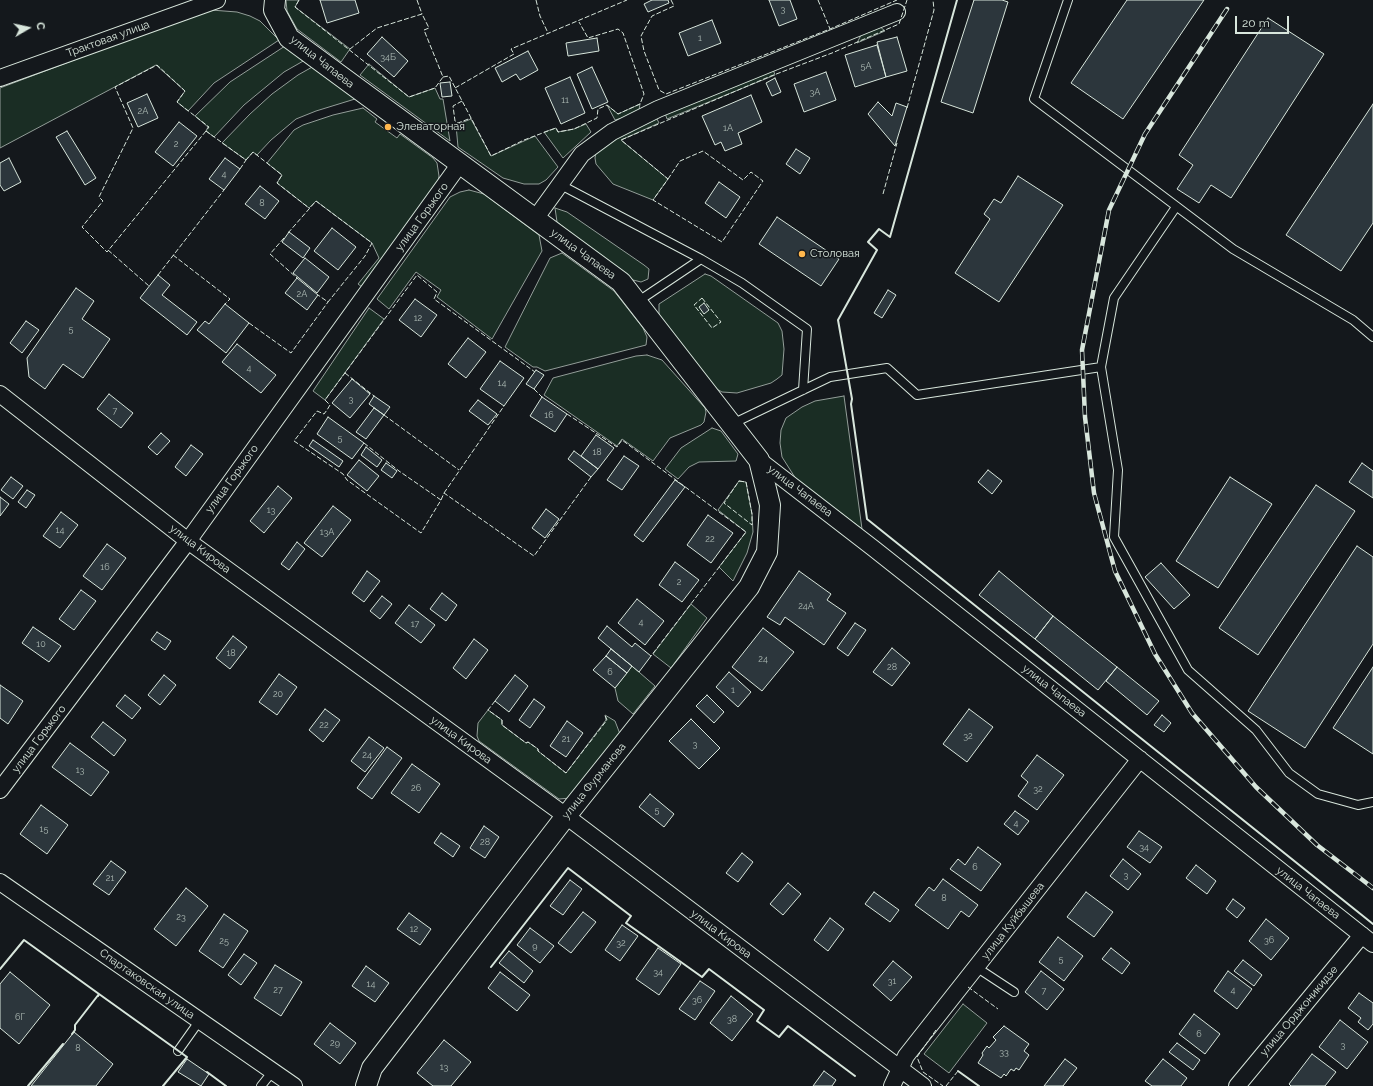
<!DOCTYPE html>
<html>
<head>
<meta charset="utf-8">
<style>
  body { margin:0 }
  #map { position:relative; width:1373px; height:1086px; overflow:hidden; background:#14181c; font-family:Raleway,sans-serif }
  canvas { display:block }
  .north { position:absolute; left:8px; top:8px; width:40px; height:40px; -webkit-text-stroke:3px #14181c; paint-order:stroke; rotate:81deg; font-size:11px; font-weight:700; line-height:16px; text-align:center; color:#d8e6dc }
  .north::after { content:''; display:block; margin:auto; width:14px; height:18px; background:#d8e6dc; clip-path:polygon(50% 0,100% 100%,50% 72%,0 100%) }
  .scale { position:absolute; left:1235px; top:16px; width:54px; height:18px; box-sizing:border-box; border:2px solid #d8e6dc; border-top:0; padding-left:5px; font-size:12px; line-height:14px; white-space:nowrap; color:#d8e6dc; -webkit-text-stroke:3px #14181c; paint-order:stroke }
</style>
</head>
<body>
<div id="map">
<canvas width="1373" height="1086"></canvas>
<div class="north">С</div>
<div class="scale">20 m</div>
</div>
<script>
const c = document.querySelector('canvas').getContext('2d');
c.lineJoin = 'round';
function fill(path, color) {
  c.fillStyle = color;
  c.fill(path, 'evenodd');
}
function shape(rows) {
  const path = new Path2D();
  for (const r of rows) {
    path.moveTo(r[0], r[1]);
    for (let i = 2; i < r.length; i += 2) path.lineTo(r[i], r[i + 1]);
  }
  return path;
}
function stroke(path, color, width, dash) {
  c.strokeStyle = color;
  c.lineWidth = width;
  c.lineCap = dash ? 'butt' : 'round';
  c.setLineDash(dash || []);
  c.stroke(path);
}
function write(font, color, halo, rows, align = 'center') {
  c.font = font + ' Raleway,sans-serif';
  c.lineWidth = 3;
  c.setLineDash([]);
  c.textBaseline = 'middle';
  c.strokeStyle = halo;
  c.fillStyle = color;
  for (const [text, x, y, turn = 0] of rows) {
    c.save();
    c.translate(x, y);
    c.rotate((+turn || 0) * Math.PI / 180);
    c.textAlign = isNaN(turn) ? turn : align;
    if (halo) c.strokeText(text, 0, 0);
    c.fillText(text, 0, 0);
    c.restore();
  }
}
const green = shape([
  [286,0,299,0,295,7,350,49,341,62,297,29,287,11,286,0],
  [211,10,237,12,250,16,260,21,279,40,214,83,188,111,177,102,185,91,156,65,0,148,0,88,201,12,211,10],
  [878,25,885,31,857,43,863,31,878,25],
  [285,46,305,60,284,72,244,105,214,137,206,131,208,127,195,116,230,82,285,46],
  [369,64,409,97,435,88,440,99,443,99,450,141,360,75,369,64],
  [314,66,355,99,316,111,296,119,271,140,257,155,253,152,246,160,222,143,250,114,272,94,298,75,314,66],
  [773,69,775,75,667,119,665,113,773,69],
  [640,104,639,110,626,117,615,120,607,105,618,114,640,104],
  [363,108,377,119,375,122,397,138,400,134,433,158,437,163,439,176,438,182,362,287,358,284,379,258,372,243,316,201,309,208,277,183,282,175,267,163,294,130,303,125,333,115,363,108],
  [656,117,659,123,621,140,668,179,653,200,613,184,596,164,595,158,596,152,616,136,656,117],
  [471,119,491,156,535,136,558,167,546,180,539,184,524,184,503,178,458,147,456,125,471,119],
  [586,124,591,132,563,158,544,132,556,128,558,132,574,129,586,124],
  [469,190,484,194,539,235,542,251,492,339,437,297,441,290,416,272,389,309,377,299,450,197,460,192,469,190],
  [555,208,567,212,644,265,649,269,648,279,641,282,629,279,557,222,555,208],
  [562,253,614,291,643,328,647,337,646,345,545,371,537,367,533,367,505,347,550,258,562,253],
  [705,274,711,276,778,323,782,331,784,349,782,375,777,379,771,383,737,393,722,392,715,388,659,315,659,304,705,274],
  [369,308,384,319,325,400,313,391,369,308],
  [647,355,662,360,705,408,706,412,704,422,701,425,670,438,653,461,622,439,617,446,544,395,553,378,636,356,647,355],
  [844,396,862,529,796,479,782,457,780,443,781,430,786,418,802,407,815,401,844,396],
  [712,428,721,431,738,454,736,461,699,462,689,467,678,479,665,469,681,448,712,428],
  [739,481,746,482,752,514,753,532,747,553,733,581,719,567,746,532,718,510,739,481],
  [691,604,707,618,671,668,653,654,691,604],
  [632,666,655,686,633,714,618,701,615,688,632,666],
  [488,710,502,720,502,725,526,743,528,742,538,749,538,751,566,773,606,720,605,715,615,721,620,734,571,798,559,799,479,741,477,736,478,723,488,710],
  [963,1004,987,1023,949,1073,924,1054,963,1004]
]);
fill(green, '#1a2d24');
stroke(green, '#939e99', 1);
const building = shape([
  [320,0,355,0,359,13,327,23,320,0],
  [652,0,668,0,669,3,648,12,644,4,652,0],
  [769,0,790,0,797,19,779,26,769,0],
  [974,0,1002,0,1008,2,973,113,941,102,974,0],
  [1127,0,1204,0,1123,119,1071,83,1127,0],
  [1268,18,1324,54,1231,198,1211,185,1199,203,1177,189,1193,165,1179,155,1268,18],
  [712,20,721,43,688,56,679,33,712,20],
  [382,37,408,61,394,77,367,54,382,37],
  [897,37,907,71,886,77,877,42,897,37],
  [597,38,599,51,568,56,566,43,597,38],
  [877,45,886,77,855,87,845,55,877,45],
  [528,51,538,70,520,80,516,74,502,82,495,68,528,51],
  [592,67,608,102,592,109,577,74,592,67],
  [826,72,836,100,804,112,794,84,826,72],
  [570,77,585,113,561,124,545,88,570,77],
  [775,78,781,92,772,96,766,83,775,78],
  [450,82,452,96,442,97,440,83,450,82],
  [147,94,158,118,138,127,127,103,147,94],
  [751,95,762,122,738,133,742,144,725,151,721,142,715,145,702,116,751,95],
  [878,102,892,116,896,103,907,107,895,146,868,114,878,102],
  [1373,104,1373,223,1341,271,1286,235,1373,104],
  [179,122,197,136,173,166,155,152,179,122],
  [67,131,96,178,85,185,56,137,67,131],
  [796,149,810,158,800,174,786,164,796,149],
  [9,158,21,182,4,191,0,185,0,163,9,158],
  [225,158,240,169,224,190,209,179,225,158],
  [1018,176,1063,205,999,302,955,273,990,219,984,214,994,199,1001,203,1018,176],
  [719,182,740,197,726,218,705,203,719,182],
  [260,186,279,201,265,219,245,204,260,186],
  [777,217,839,259,821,286,759,244,777,217],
  [332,228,356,247,338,270,314,251,332,228],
  [289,232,310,248,303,258,282,242,289,232],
  [305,258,329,277,317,293,293,273,305,258],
  [158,275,170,285,162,295,197,322,187,335,140,298,158,275],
  [297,278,318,295,307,310,285,293,297,278],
  [76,288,94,301,82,319,110,339,83,378,63,364,45,389,29,377,27,358,76,288],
  [888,290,896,295,882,318,874,313,888,290],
  [415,299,437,315,421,337,399,320,415,299],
  [704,303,709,310,704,314,699,307,704,303],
  [225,304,249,323,226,353,197,330,205,321,209,324,225,304],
  [26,321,39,330,22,353,10,343,26,321],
  [468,338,486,352,466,378,448,364,468,338],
  [237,344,276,375,261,393,222,362,237,344],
  [500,361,524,378,504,406,480,389,500,361],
  [536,370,544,375,534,389,526,384,536,370],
  [352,379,370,394,350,418,332,403,352,379],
  [109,394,133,413,121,428,97,409,109,394],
  [374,396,390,407,384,415,369,404,374,396],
  [542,397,567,414,555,432,530,416,542,397],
  [478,400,497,414,488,425,469,411,478,400],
  [374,408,384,415,366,439,356,432,374,408],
  [328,417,364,443,352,459,317,434,328,417],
  [161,433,170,441,157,455,148,447,161,433],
  [596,435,614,448,598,469,581,456,596,435],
  [313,440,343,461,339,467,309,446,313,440],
  [191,445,203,454,186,476,175,467,191,445],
  [366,447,382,460,377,467,361,455,366,447],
  [574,451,598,469,591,477,568,459,574,451],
  [624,456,639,466,622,490,607,480,624,456],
  [359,460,379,476,367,491,347,475,359,460],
  [386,463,397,471,392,478,381,470,386,463],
  [1362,463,1373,471,1373,498,1349,482,1362,463],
  [988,470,1002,481,992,494,978,482,988,470],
  [11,477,23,486,13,499,1,490,11,477],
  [1230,477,1272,504,1218,588,1176,561,1230,477],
  [675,480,685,487,643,542,634,535,675,480],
  [1316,485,1355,511,1258,655,1219,628,1316,485],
  [278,486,292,498,264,533,250,521,278,486],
  [27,490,35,495,26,508,18,502,27,490],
  [0,497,9,504,0,516,0,497],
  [333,506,351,520,322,557,304,543,333,506],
  [546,509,559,519,545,538,532,528,546,509],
  [61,512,78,525,60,548,43,536,61,512],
  [708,515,733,533,711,563,687,545,708,515],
  [297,542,305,549,289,570,281,564,297,542],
  [107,544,126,558,102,590,83,576,107,544],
  [1357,546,1373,557,1373,644,1305,748,1248,711,1357,546],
  [675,562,699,580,682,602,659,585,675,562],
  [1161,563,1190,595,1174,609,1145,577,1161,563],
  [367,571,380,581,364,602,352,593,367,571],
  [799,571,831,594,827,600,846,613,824,645,785,617,780,625,767,617,799,571],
  [999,571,1053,616,1035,639,979,595,999,571],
  [81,590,96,601,74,630,59,619,81,590],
  [442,593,457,605,446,621,430,609,442,593],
  [382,596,392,604,380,619,370,611,382,596],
  [637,599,664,621,645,645,618,623,637,599],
  [409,605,435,625,421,643,395,623,409,605],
  [1053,616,1117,667,1098,690,1035,639,1053,616],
  [855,623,866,630,848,656,837,648,855,623],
  [607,626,632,647,635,643,651,656,639,672,598,638,607,626],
  [33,627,61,646,49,662,22,643,33,627],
  [763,628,794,652,762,691,732,667,763,628],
  [157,632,171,641,165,650,151,640,157,632],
  [233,636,247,647,230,669,216,658,233,636],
  [474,639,488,650,466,679,453,668,474,639],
  [892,648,910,663,892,686,873,672,892,648],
  [611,649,632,666,627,673,606,656,611,649],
  [606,656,627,673,615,688,593,670,606,656],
  [1117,667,1159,701,1147,715,1106,681,1117,667],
  [1373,667,1373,754,1333,728,1373,667],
  [729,672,751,692,738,707,716,687,729,672],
  [279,674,297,687,277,715,259,702,279,674],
  [164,675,176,685,160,705,148,695,164,675],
  [515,675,528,686,509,712,495,701,515,675],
  [0,685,23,701,8,724,0,718,0,685],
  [125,695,141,708,132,719,116,706,125,695],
  [707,695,724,712,714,723,696,706,707,695],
  [534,699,545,707,530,728,519,720,534,699],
  [325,709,340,720,323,742,309,730,325,709],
  [969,709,993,727,967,762,943,744,969,709],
  [1162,715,1171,723,1164,732,1154,725,1162,715],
  [691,719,720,748,699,769,669,741,691,719],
  [567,721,583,733,566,757,550,746,567,721],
  [103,722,126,740,114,756,91,737,103,722],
  [369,737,384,748,365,772,351,761,369,737],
  [70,743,109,772,91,796,52,767,70,743],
  [387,747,402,758,372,799,357,788,387,747],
  [1037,755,1064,775,1037,810,1018,796,1028,782,1021,776,1037,755],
  [412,764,440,784,419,813,391,793,412,764],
  [650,794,674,814,664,827,639,807,650,794],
  [41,805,68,825,47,854,20,834,41,805],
  [1015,811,1029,821,1018,835,1004,824,1015,811],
  [484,826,499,837,485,858,470,848,484,826],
  [1139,831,1162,847,1150,863,1127,847,1139,831],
  [441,833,460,846,453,857,434,843,441,833],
  [978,847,1001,864,981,891,950,869,958,859,965,865,978,847],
  [742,853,753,862,738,882,726,873,742,853],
  [1123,859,1141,874,1128,890,1110,876,1123,859],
  [111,861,126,872,109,895,93,884,111,861],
  [1196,865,1216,881,1207,894,1186,878,1196,865],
  [943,879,978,905,969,917,961,911,948,929,915,905,929,887,934,891,943,879],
  [570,880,582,889,563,915,550,906,570,880],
  [788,883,801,894,783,915,770,904,788,883],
  [186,888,208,906,176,946,154,929,186,888],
  [874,892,899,910,890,922,865,904,874,892],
  [1086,892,1113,912,1094,937,1067,917,1086,892],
  [1233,899,1245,908,1237,918,1226,909,1233,899],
  [583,912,596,922,571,953,558,943,583,912],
  [409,913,431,929,420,945,397,929,409,913],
  [224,914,248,931,223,968,199,951,224,914],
  [830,918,844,929,828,951,814,940,830,918],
  [1266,919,1289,938,1271,960,1249,941,1266,919],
  [622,925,638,936,620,961,605,950,622,925],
  [530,928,554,946,540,963,517,945,530,928],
  [1058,937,1083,956,1064,981,1039,962,1058,937],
  [658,948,681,964,659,995,636,979,658,948],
  [1111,948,1130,963,1122,974,1102,959,1111,948],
  [509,951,533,971,524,983,499,963,509,951],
  [244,954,257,963,241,985,228,975,244,954],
  [1243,960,1262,975,1254,986,1234,971,1243,960],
  [893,961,912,977,891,1001,873,985,893,961],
  [275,965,302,982,281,1016,254,998,275,965],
  [366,966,389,983,375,1002,352,986,366,966],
  [1041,971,1064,989,1047,1010,1025,992,1041,971],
  [1228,971,1252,989,1237,1009,1214,991,1228,971],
  [10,972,50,1005,19,1044,0,1028,0,984,10,972],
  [500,972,530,995,517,1011,488,988,500,972],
  [700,981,715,991,695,1020,679,1009,700,981],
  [1359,993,1373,1003,1373,1024,1368,1030,1358,1022,1361,1018,1348,1008,1359,993],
  [731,996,753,1014,732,1041,710,1023,731,996],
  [1194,1014,1220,1034,1205,1054,1179,1034,1194,1014],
  [1340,1020,1368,1042,1347,1069,1319,1047,1340,1020],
  [330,1023,356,1043,340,1064,314,1044,330,1023],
  [1004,1026,1029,1044,1024,1051,1029,1055,1019,1070,1016,1068,1014,1071,1011,1069,1006,1076,1004,1074,1001,1078,978,1063,983,1055,982,1053,987,1046,989,1048,996,1040,993,1037,1004,1026],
  [74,1032,113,1064,96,1086,31,1086,74,1032],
  [444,1040,471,1062,451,1086,433,1086,417,1073,444,1040],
  [1177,1043,1200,1060,1193,1070,1169,1052,1177,1043],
  [1312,1054,1336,1072,1325,1086,1291,1086,1289,1084,1312,1054],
  [187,1059,209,1074,201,1086,178,1072,187,1059],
  [1065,1059,1077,1068,1063,1086,1044,1086,1065,1059],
  [1163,1059,1187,1078,1181,1086,1152,1086,1145,1081,1163,1059],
  [824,1071,836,1080,832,1086,813,1086,824,1071]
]);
fill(building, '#2c363c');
stroke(building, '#d8e6dc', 1);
const service = shape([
  [1068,0,1034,99,1233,249,1353,320,1373,337],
  [559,184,701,259],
  [637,302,701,259,742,283,807,329,803,390],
  [1101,367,1118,470,1114,537,1188,670,1256,730,1289,773,1318,794,1358,805,1373,802],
  [732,424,830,377,887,368,917,395,1101,367,1114,298,1176,207],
  [976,967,1014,992],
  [178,1051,200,1020],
  [261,1086,273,1071]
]);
const minor = shape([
  [0,78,217,0],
  [535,219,582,154,612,132,658,109,897,12],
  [0,394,188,541,566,816,923,1086],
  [759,460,873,548,1373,944],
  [0,790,188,541,459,165],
  [0,882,294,1086],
  [892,1086,906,1056,1140,759],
  [1237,1086,1362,935]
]);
const tertiary = shape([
  [275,0,274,10,289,38,621,282,759,460,770,505,767,552,749,587,566,816,372,1068,366,1086]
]);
stroke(service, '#d8e6dc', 10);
stroke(minor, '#d8e6dc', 18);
stroke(tertiary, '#d8e6dc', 22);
stroke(service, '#14181c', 8);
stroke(minor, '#14181c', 16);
stroke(tertiary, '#14181c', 20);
const rail = shape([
  [1227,9,1145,134,1109,210,1082,350,1085,417,1094,493,1115,571,1155,654,1192,713,1256,787,1317,845,1373,888]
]);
stroke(rail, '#d8e6dc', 4.5);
stroke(rail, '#14181c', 3, [9]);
stroke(shape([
  [299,0,295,7,409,97,435,88,443,77,424,30,429,28,422,14,377,28,350,49],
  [417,0,422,14],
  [536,0,540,16,548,33],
  [671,0,674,6,652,16,641,36,644,51,659,90,666,94,830,29,897,0],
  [818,0,830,29],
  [443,77,449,76,491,156,524,140,556,128,558,132,574,129,597,118,598,109,607,105,618,114,640,104,644,94,623,33,618,29,588,38,579,22],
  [455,88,514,54,511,49,627,0],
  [462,101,453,106,455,121,458,123,471,118],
  [907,108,934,10,933,0],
  [206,131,107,252,82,227,103,201,99,197,133,128,115,87,157,65,185,91,177,102,209,127,206,131,246,160,253,152,282,175,277,183,309,208],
  [240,169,246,160],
  [668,179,680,161,703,151,743,180,751,172,763,181,722,242,653,200,668,179,621,140,771,76,832,53,899,24,907,0],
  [883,194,897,143],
  [288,233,316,201,372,243,365,256,328,302,318,295],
  [284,238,270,254,297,278],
  [108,250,149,286],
  [173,255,230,299,225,304],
  [158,275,224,190],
  [702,298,721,322,712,328,694,305,702,298],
  [249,323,291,353,328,302],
  [345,373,374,396],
  [534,389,542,397],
  [567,414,617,447,622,440,746,532,651,656],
  [384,415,459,470],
  [364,443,399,471,441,500,421,533,347,480,343,474,294,441,317,411,324,414,327,410,330,405,325,400,417,275,437,292,434,299,535,372],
  [739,481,746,482,752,514,752,525,724,503,739,481],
  [444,493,504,406],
  [441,500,444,493,534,556,591,477],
  [495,701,488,710,502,720,502,725,526,743,528,742,538,749,538,751,566,773,607,720,605,715],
  [968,987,998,1009],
  [936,1030,917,1057,923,1072,943,1086],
  [946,1086,958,1071]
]), '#d8e6dc', 1, [5, 2]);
stroke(shape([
  [957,0,890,237,879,229,868,242,877,250,838,320,852,399,851,404,867,519,1373,924],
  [491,967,568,868,631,916,626,923,702,977,709,969,764,1010,757,1021,779,1037,788,1026,855,1076],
  [0,969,24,940,99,994,98,996],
  [72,1034,75,1030,75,1025,99,994,187,1057,163,1086],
  [958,1071,979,1086],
  [207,1072,226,1086],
  [28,1086,63,1044]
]), '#d8e6dc', 2);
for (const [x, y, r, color] of [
  [388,127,4,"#ffb74d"],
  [802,254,4,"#ffb74d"]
]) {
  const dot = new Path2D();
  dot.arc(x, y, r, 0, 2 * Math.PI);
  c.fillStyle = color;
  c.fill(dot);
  stroke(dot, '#14181c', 1.5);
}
write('9px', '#adbab4', null, [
  ["3",783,9],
  ["1",700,38],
  ["34Б",388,57],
  ["5А",866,66],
  ["3А",815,92],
  ["11",565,100],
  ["2А",143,111],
  ["1А",728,128],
  ["2",176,144],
  ["4",224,174],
  ["8",262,203],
  ["2А",302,294],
  ["12",418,318],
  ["5",71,329],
  ["4",249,368],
  ["14",502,383],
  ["3",351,399],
  ["7",115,411],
  ["16",549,415],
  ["5",340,438],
  ["18",597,452],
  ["13",271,510],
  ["14",60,530],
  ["13А",327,532],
  ["22",710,539],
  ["16",105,567],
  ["2",679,582],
  ["24А",806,606],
  ["4",641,622],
  ["17",415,624],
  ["10",41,644],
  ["18",231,653],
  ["24",763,659],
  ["28",892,667],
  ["6",610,672],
  ["1",733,690],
  ["20",278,694],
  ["22",324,725],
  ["32",968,736],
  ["21",566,739],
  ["3",695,744],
  ["24",367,755],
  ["13",80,770],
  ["26",416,788],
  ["32",1038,789],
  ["5",657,810],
  ["4",1016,823],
  ["15",44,829],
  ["28",485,842],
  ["34",1144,847],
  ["6",975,867],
  ["3",1126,875],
  ["21",110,878],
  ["8",944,898],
  ["23",181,917],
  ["12",414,929],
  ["36",1269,940],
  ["25",224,941],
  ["32",621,943],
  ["9",535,946],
  ["5",1061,959],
  ["34",658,972],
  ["31",892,981],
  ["14",371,984],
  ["27",278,990],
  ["4",1233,990],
  ["7",1044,991],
  ["36",697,1000],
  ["6Г",20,1017],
  ["38",732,1019],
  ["6",1199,1034],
  ["29",335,1043],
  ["3",1343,1045],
  ["8",78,1048],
  ["33",1004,1052],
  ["13",444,1067]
]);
write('11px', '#d8e6dc', '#14181c', [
  ["Трактовая улица",108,39,-20],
  ["улица Чапаева",322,62,38],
  ["улица Горького",422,217,-54],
  ["улица Чапаева",583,254,36],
  ["улица Горького",232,479,-54],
  ["улица Чапаева",800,491,37],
  ["улица Кирова",200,549,37],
  ["улица Чапаева",1054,691,38],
  ["улица Горького",39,739,-53],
  ["улица Кирова",461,740,36],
  ["улица Фурманова",594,781,-51],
  ["улица Чапаева",1308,893,38],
  ["улица Куйбышева",1013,921,-52],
  ["улица Кирова",721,934,37],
  ["Спартаковская улица",147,984,35],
  ["улица Орджоникидзе",1299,1011,-50]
]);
write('11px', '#d8e6dc', '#14181c', [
  ["Элеваторная",396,127],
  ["Столовая",810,254]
], 'left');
</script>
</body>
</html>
